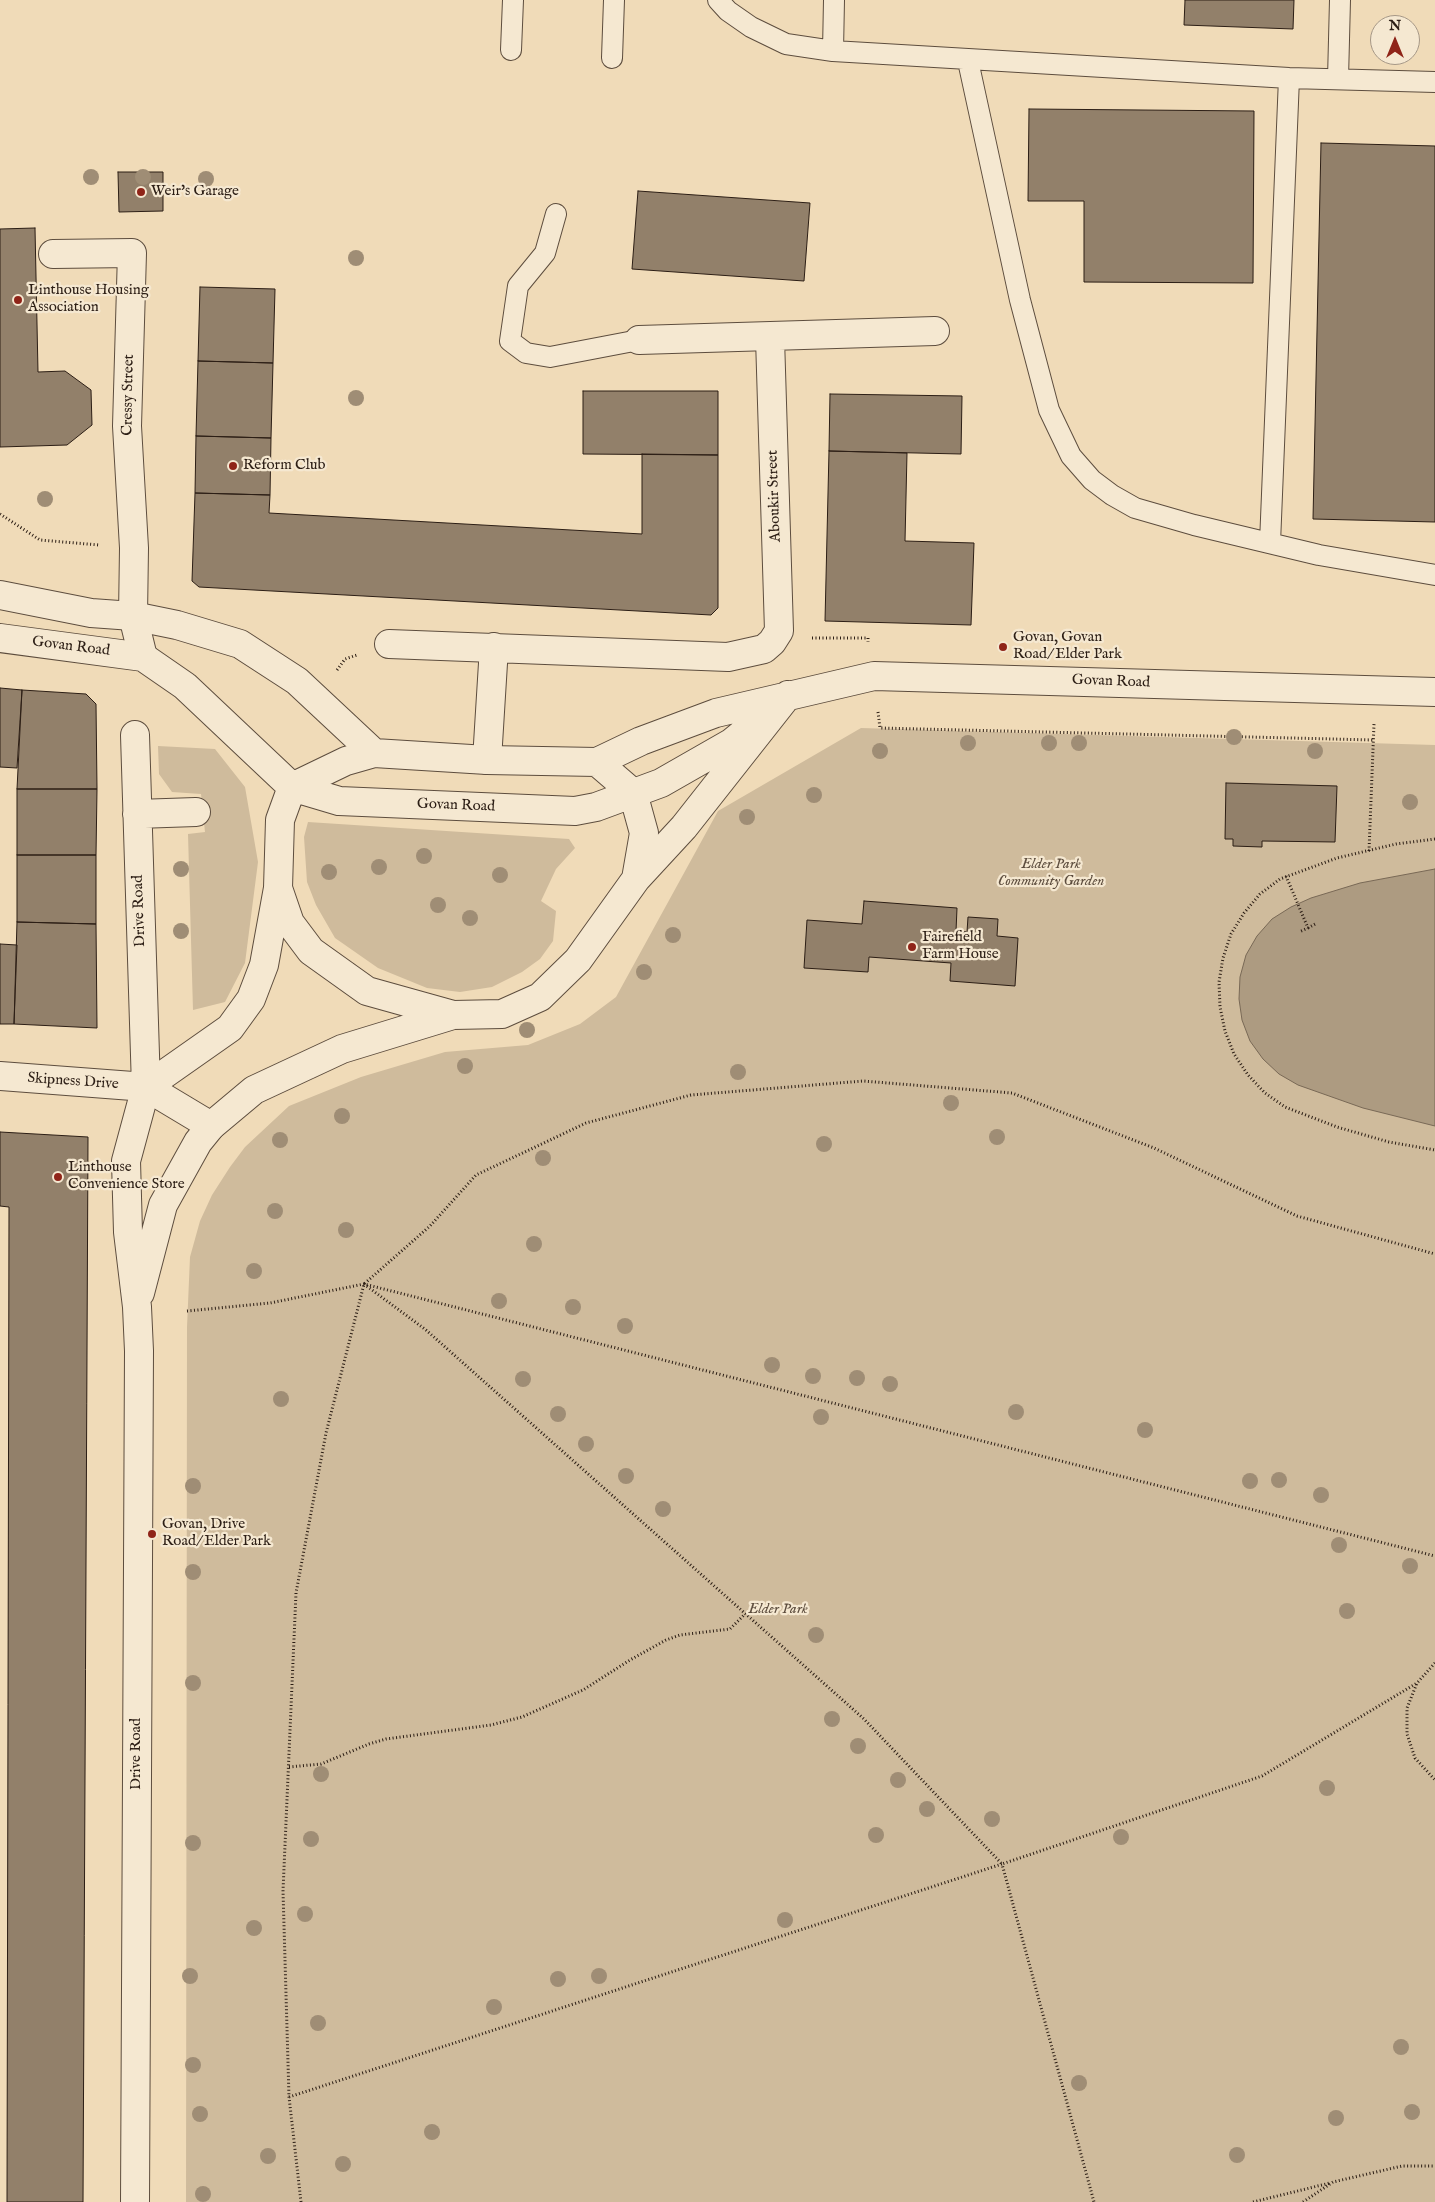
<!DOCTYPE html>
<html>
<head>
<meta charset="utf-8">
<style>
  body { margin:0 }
  #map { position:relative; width:1435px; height:2202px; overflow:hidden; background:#f0dbb8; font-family:"IM FELL English",serif }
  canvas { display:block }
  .north { position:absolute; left:1370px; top:15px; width:50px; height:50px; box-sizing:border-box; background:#f5e8d1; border:1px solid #a59786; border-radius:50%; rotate:0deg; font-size:14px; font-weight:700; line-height:20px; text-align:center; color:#2c1e15 }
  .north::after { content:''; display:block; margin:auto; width:18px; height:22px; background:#8f2418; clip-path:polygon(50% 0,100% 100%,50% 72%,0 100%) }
</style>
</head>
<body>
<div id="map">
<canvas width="1435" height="2202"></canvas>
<div class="north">N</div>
</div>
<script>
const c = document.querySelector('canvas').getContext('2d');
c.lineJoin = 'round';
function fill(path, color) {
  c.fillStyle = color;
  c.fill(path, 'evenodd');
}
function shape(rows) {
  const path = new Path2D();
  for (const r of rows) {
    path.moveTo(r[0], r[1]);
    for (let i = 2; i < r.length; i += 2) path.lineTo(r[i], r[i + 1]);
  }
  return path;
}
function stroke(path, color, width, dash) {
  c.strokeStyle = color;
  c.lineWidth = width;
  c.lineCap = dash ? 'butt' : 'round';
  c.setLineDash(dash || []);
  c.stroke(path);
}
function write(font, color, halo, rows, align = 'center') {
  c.font = font + ' "IM FELL English",serif';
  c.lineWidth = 4.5;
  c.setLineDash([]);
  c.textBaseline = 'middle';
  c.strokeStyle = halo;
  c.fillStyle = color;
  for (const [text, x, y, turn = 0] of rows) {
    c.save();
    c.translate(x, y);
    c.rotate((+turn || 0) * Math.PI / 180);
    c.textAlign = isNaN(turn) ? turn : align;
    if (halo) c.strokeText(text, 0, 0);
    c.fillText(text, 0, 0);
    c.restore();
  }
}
fill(shape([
  [861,728,1435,745,1435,2202,186,2202,187,1327,190,1257,200,1221,212,1195,230,1167,245,1147,289,1106,361,1077,445,1052,528,1045,580,1024,616,997,718,811],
  [158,746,215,749,245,787,258,862,245,963,225,1002,193,1010,188,834,205,832,201,794,172,792,159,774],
  [308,822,569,839,575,848,556,869,541,901,556,911,553,941,540,959,522,972,492,987,460,992,427,988,378,968,335,938,316,905,307,882,304,837]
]), '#cfbb9c');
const water = shape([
  [1435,869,1435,1126,1363,1108,1298,1085,1279,1074,1263,1059,1250,1041,1242,1020,1239,999,1240,977,1246,955,1257,936,1272,919,1291,907,1311,898,1360,883,1435,869]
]);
fill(water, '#ad9b81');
stroke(water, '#796956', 1);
const building = shape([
  [1185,0,1294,0,1293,29,1184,25,1185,0],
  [1029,109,1254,111,1253,283,1084,282,1084,201,1028,201,1029,109],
  [1321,143,1435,146,1435,522,1313,519,1321,143],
  [118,172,163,172,163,211,119,212,118,172],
  [638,191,810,203,804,281,632,269,638,191],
  [35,228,38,372,65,371,91,390,92,425,67,445,0,447,0,229,35,228],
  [200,287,275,289,273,363,198,361,200,287],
  [198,361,273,363,271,438,196,436,198,361],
  [583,391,718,391,718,455,583,454,583,391],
  [830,394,962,396,961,454,829,451,830,394],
  [196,436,271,438,270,495,195,493,196,436],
  [829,451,907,453,905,541,974,543,971,625,825,621,829,451],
  [642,454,718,455,718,608,711,615,199,587,192,581,195,493,270,495,269,513,642,534,642,454],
  [0,688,22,690,17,768,0,767,0,688],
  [22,690,86,694,96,704,97,789,17,789,22,690],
  [1226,783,1337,786,1335,842,1262,841,1262,847,1233,846,1233,839,1225,839,1226,783],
  [17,789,97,789,96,855,17,855,17,789],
  [17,855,96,855,96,924,17,922,17,855],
  [864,901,957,908,956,931,967,932,968,917,998,919,997,936,1018,938,1015,986,950,981,951,963,869,957,868,972,804,968,807,920,862,924,864,901],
  [17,922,96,924,97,1028,14,1024,17,922],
  [0,944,17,945,14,1024,0,1024,0,944],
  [0,1132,88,1137,83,2202,7,2202,9,1207,0,1206,0,1132]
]);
fill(building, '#92806a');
stroke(building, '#2c1e15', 1);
const service = shape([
  [718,0,728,11,751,27,786,44,833,51,1289,78,1435,82],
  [511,50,513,0],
  [833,51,834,0],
  [612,58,614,0],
  [968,61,1020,300,1049,410,1071,456,1092,480,1112,495,1135,508,1194,525,1319,555,1435,575],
  [1338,79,1340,0],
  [556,214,545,253,518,286,510,341,526,353,550,357,639,340],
  [1270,543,1289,78]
]);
const minor = shape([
  [53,254,132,253,127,426,134,548,133,616,143,657],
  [639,340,935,331],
  [389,644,728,657,764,649,772,642,779,631,770,338],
  [135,735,146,1087],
  [487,760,494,647],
  [137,814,196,812],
  [0,1076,146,1087,211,1126]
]);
const tertiary = shape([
  [0,595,91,613,133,616,177,625,240,644,297,681,374,753],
  [0,638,143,657,185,686,292,787,339,801,575,811,596,807,661,783,731,743,753,725],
  [597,762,641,741,716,713,874,676,1435,692],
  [636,879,644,833,633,793,597,762,487,760,374,753,346,761,292,787,280,820,278,888,290,923,311,951,367,991,453,1015,502,1014,540,997,578,960,636,879,684,827,788,695],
  [140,1293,163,1205,198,1142,211,1126,254,1090,342,1049,453,1015],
  [135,2202,139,1351,137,1307,128,1232,126,1161,146,1087,230,1028,251,999,264,965,278,888]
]);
stroke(service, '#5d4d3e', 22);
stroke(minor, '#5d4d3e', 30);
stroke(tertiary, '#5d4d3e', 30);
stroke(shape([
  [0,514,40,540,99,545],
  [812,638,868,638,868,642],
  [337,670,345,659,357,655],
  [878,712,880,728,1373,740],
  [1435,839,1396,844,1337,858,1280,879,1260,894,1244,913,1231,934,1223,958,1219,982,1220,1007,1225,1031,1234,1054,1248,1075,1265,1093,1285,1107,1337,1127,1389,1142,1435,1150],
  [1369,851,1374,724],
  [1286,876,1308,928,1299,932],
  [1308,928,1317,923],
  [364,1284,426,1330,864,1719,1002,1864,1262,1776,1417,1683],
  [187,1311,270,1303,364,1284,1435,1556],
  [1435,1663,1417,1683,1407,1708,1407,1734,1415,1758,1435,1780],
  [289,1767,321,1764,369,1744,386,1739,491,1725,522,1717,583,1690,630,1660,666,1640,680,1635,730,1629,745,1614],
  [289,2097,1002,1864,1094,2202],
  [301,2202,289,2097,283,1891,296,1593,326,1433,364,1284,430,1226,476,1175,586,1123,691,1095,863,1081,1012,1093,1154,1148,1297,1216,1435,1254],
  [1253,2202,1330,2183],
  [1303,2202,1333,2182,1402,2166,1435,2166]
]), '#2c1e15', 3, [1, 2.5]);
stroke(service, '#f5e8d1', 20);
stroke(minor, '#f5e8d1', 28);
stroke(tertiary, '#f5e8d1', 28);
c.fillStyle = '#9f8d75';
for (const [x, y] of [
  [91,177],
  [143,177],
  [206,179],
  [356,258],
  [356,398],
  [45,499],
  [1234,737],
  [968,743],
  [1049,743],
  [1079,743],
  [880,751],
  [1315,751],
  [814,795],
  [1410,802],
  [747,817],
  [424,856],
  [379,867],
  [181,869],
  [329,872],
  [500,875],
  [438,905],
  [470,918],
  [181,931],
  [673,935],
  [644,972],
  [527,1030],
  [465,1066],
  [738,1072],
  [951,1103],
  [342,1116],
  [997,1137],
  [280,1140],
  [824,1144],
  [543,1158],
  [275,1211],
  [346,1230],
  [534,1244],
  [254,1271],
  [499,1301],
  [573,1307],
  [625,1326],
  [772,1365],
  [813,1376],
  [857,1378],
  [523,1379],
  [890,1384],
  [281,1399],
  [1016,1412],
  [558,1414],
  [821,1417],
  [1145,1430],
  [586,1444],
  [626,1476],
  [1279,1480],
  [1250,1481],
  [193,1486],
  [1321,1495],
  [663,1509],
  [1339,1545],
  [1410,1566],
  [193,1572],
  [1347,1611],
  [816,1635],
  [193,1683],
  [832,1719],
  [858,1746],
  [321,1774],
  [898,1780],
  [1327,1788],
  [927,1809],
  [992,1819],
  [876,1835],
  [1121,1837],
  [311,1839],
  [193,1843],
  [305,1914],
  [785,1920],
  [254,1928],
  [190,1976],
  [599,1976],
  [558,1979],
  [494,2007],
  [318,2023],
  [1401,2047],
  [193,2065],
  [1079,2083],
  [1412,2112],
  [200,2114],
  [1336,2118],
  [432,2132],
  [1237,2155],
  [268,2156],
  [343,2164],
  [203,2194]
]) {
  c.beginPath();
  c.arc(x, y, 8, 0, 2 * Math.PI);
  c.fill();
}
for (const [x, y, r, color] of [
  [141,192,5,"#8f2418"],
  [18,300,5,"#8f2418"],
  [233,466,5,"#8f2418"],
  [1003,647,5,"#8f2418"],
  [912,947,5,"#8f2418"],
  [58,1177,5,"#8f2418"],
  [152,1534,5,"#8f2418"]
]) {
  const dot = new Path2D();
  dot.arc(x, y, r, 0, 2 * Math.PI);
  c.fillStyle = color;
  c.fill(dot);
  stroke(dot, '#f5e8d1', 2);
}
write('15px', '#2c1e15', '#f5e8d1', [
  ["Weir's Garage",151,192],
  ["Linthouse Housing",28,291],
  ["Association",28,308],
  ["Reform Club",243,466],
  ["Govan, Govan",1013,638],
  ["Road/ Elder Park",1013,655],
  ["Fairefield",922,938],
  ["Farm House",922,955],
  ["Linthouse",68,1168],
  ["Convenience Store",68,1185],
  ["Govan, Drive",162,1525],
  ["Road/ Elder Park",162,1542]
], 'left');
write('15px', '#2c1e15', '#f5e8d1', [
  ["Cressy Street",129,395,-89],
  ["Aboukir Street",775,496,-92],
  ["Govan Road",71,647,7],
  ["Govan Road",1111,682,2],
  ["Govan Road",456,806,2],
  ["Drive Road",140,911,-92],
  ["Skipness Drive",73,1082,4],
  ["Drive Road",137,1754,-90]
]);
write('italic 15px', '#5d4d3e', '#f5e8d1', [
  ["Elder Park",1051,865],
  ["Community Garden",1051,882],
  ["Elder Park",778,1610]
]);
</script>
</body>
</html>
